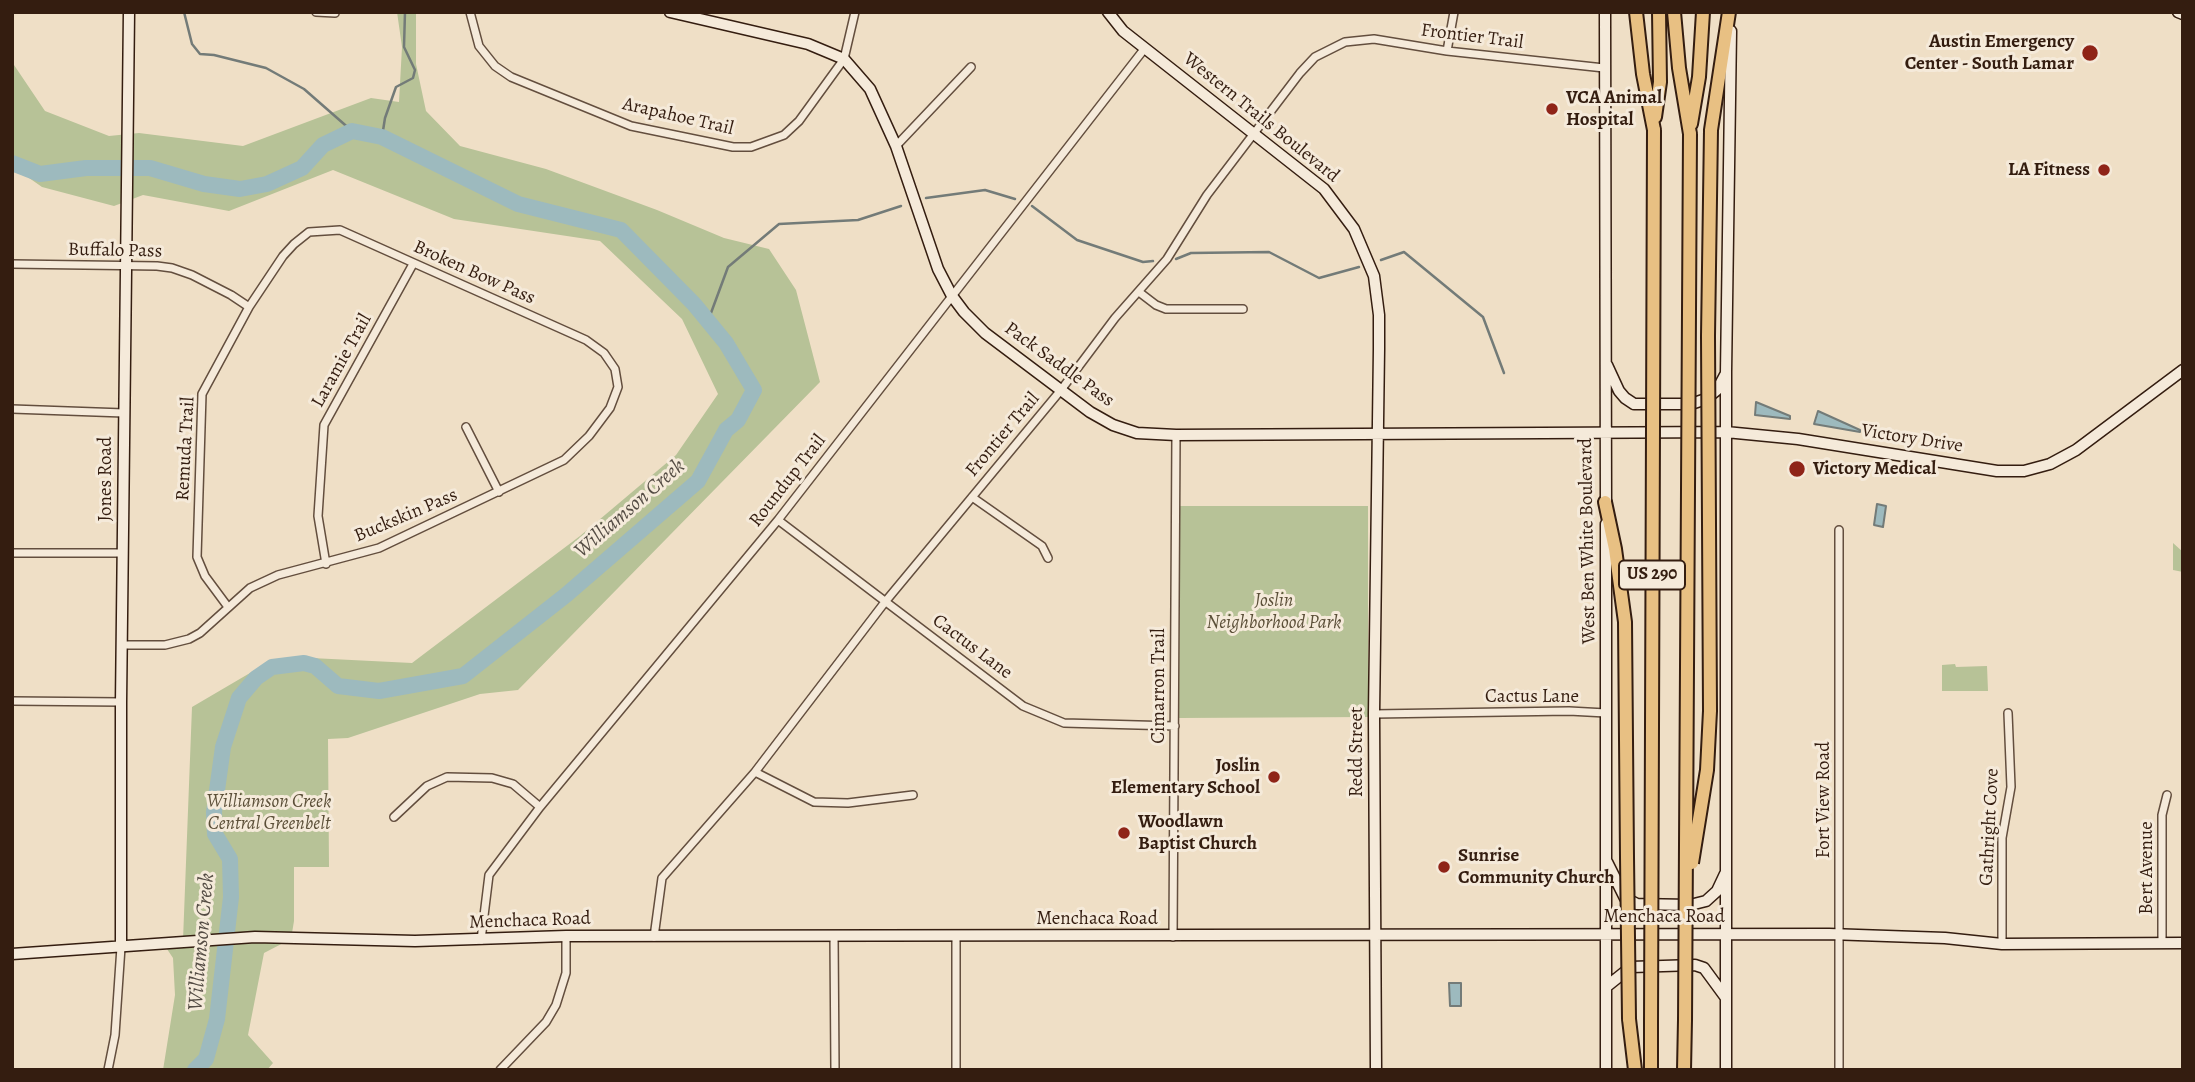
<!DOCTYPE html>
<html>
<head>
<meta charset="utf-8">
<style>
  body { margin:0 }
  #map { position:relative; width:2195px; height:1082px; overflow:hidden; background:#efdfc6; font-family:Alegreya,serif }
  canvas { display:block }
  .frame { position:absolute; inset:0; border:14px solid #341d10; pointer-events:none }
</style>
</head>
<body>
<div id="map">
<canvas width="2195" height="1082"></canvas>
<div class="frame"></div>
</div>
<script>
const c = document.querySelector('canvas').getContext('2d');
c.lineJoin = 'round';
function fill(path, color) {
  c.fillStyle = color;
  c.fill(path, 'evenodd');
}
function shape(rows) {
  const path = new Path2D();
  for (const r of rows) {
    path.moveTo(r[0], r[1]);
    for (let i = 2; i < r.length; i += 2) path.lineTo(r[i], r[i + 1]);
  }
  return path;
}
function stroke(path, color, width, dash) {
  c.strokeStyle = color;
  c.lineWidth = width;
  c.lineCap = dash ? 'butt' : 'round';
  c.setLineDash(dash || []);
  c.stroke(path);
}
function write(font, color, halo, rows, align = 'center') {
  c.font = font + ' Alegreya,serif';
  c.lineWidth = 6;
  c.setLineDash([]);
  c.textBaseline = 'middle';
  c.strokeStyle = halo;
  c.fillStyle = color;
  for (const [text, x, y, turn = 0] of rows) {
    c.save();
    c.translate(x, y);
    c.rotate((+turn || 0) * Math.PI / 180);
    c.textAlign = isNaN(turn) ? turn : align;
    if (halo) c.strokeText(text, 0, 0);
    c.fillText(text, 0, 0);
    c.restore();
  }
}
fill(shape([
  [397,12,416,12,416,64,426,111,460,146,546,169,657,210,724,238,769,249,796,290,820,382,518,690,480,694,348,738,328,739,329,867,294,867,294,921,291,939,264,953,248,1035,273,1063,267,1070,163,1070,175,995,173,958,163,943,183,940,192,707,267,663,291,657,412,663,580,536,676,455,718,394,682,319,600,241,454,219,333,170,229,211,143,195,114,206,42,187,12,166,12,62,45,111,109,136,139,133,243,146,371,98,399,102,402,47],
  [1180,506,1368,506,1368,717,1179,718],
  [2173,543,2183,552,2183,572,2173,570],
  [1955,664,1956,667,1987,666,1988,691,1942,691,1942,665]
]), '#b7c297');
const water = shape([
  [1756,402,1790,416,1790,419,1755,415,1756,402],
  [1818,411,1860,430,1860,432,1814,424,1818,411],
  [1877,504,1886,506,1883,527,1874,525,1877,504],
  [1449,983,1461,983,1461,1006,1450,1006,1449,983]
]);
fill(water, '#9dbabe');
stroke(water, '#737b78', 2);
stroke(shape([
  [184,12,192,44,200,54,214,55,266,68,304,89,352,131],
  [382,137,385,118,396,87,413,78,415,70,404,47,405,12],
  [926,198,985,190,1015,199],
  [1032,206,1077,240,1143,262,1153,261],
  [1176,259,1191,253,1269,252,1319,278,1359,267],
  [1381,260,1404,252,1483,317,1504,373],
  [708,321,728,267,779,224,858,220,901,206]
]), '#737b78', 2.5);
stroke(shape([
  [12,163,40,174,86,168,150,168,204,184,240,189,267,184,302,168,323,145,352,131,382,137,518,204,621,230,694,304,726,343,754,390,738,420,726,430,720,441,698,481,566,595,463,676,379,691,338,686,315,666,304,663,272,667,256,678,239,698,223,747,214,812,215,834,230,859,231,897,217,1019,206,1059,195,1070]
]), '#9dbabe', 16);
const street = shape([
  [316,12,335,13],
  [470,12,479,46,495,66,511,77,631,126,733,147,751,147,784,135,799,121,844,59,855,12],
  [1447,51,1454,12],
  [896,146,971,67],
  [12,264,157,266,172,268,192,275,231,295,249,307],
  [1139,292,1156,305,1166,309,1243,309],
  [12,409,124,413],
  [466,427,499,492],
  [972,497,1042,546,1048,558],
  [778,520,1023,706,1064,723,1175,726],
  [1839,530,1839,1070],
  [12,553,123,553],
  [326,564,318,516,324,425,413,264],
  [122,645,165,645,189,639,200,633,250,588,278,575,379,548,564,460,589,436,610,408,618,387,615,369,604,353,586,340,340,230,309,232,294,244,283,256,249,307,202,394,197,557,205,576,228,607],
  [12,701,121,702],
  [1374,714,1569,711,1606,713],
  [755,772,814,802,848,803,913,795],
  [394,817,427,786,447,777,492,778,513,784,540,807],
  [834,936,835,1070],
  [956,936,956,1070],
  [654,937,662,878,755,772,885,602,1061,390,1115,318,1167,259,1207,195,1300,73,1315,57,1345,42,1374,39,1447,51,1604,68],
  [1173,937,1176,435],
  [481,940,489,875,540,807,778,520,1145,48],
  [2162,942,2162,815,2167,795],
  [2002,944,2002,838,2011,787,2008,713],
  [108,1070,115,1035,121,947],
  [500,1070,546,1022,556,1005,566,973,566,936]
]);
const secondary = shape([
  [670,12,808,44,844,59,870,89,896,146,938,269,952,296,964,312,985,333,1090,412,1113,425,1137,433,1176,435,1726,432,1798,439,1997,471,2024,471,2050,464,2076,450,2183,370],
  [1108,12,1123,31,1324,189,1354,229,1374,276,1379,315,1379,349,1374,714,1376,1070],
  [1605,12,1606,509],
  [2178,12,2183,14],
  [1607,365,1619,391,1625,398,1634,404,1691,404,1706,399,1717,390,1725,375],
  [1607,862,1625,898,1637,904,1690,905,1706,901,1717,891,1725,874],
  [121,947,121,702,129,12],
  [12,954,255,937,415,941,566,936,1829,934,1945,938,2002,944,2183,943],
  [1606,987,1631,967,1695,965,1704,968,1726,998],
  [1606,1070,1606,524],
  [1726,1070,1726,372,1731,31]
]);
const highway = shape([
  [1636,12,1643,74,1654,130],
  [1674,12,1679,68,1690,134],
  [1655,117,1660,82,1659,12],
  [1691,124,1699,77,1703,12],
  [1708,336,1711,130,1729,12],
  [1605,502,1615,549,1625,622,1627,857],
  [1629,1019,1635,1070],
  [1651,1070,1651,1020],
  [1684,1070,1685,1020]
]);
stroke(street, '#634e3e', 10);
stroke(secondary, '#341d10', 13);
stroke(highway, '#341d10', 16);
stroke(street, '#f5eada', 7);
stroke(secondary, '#f5eada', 10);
stroke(highway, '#e8c083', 12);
const highwayBridge = shape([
  [1627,857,1629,1019],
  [1692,863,1707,770,1710,711,1708,336],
  [1651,1020,1654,130],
  [1685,1020,1690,134]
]);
stroke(highwayBridge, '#341d10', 16, []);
stroke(highwayBridge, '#e8c083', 12);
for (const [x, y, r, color] of [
  [2090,53,9,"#8f2418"],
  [1552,109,7,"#8f2418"],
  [2104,170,7,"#8f2418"],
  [1797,469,9,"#8f2418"],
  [1274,777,7,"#8f2418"],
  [1124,833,7,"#8f2418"],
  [1444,867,7,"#8f2418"]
]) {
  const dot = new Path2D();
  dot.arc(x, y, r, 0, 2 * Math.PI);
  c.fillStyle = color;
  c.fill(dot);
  stroke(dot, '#f5eada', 2.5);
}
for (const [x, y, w] of [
  [1652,575,66]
]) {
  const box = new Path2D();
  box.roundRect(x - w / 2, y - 14.5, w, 29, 5);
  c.fillStyle = '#f5eada';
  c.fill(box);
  stroke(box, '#341d10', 2);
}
write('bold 18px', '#341d10', null, [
  ["US 290",1652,575]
]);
write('19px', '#341d10', '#f5eada', [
  ["Frontier Trail",1472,37,7],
  ["Arapahoe Trail",678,117,13],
  ["Western Trails Boulevard",1261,118,39],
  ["Buffalo Pass",115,251,1],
  ["Broken Bow Pass",474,273,24],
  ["Laramie Trail",342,361,-61],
  ["Pack Saddle Pass",1059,365,36],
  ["Frontier Trail",1003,435,-50],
  ["Victory Drive",1912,439,9],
  ["Remuda Trail",186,449,-87],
  ["Jones Road",106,479,-90],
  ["Roundup Trail",788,481,-52],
  ["Buckskin Pass",406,516,-23],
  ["West Ben White Boulevard",1588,541,-91],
  ["Cactus Lane",972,647,37],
  ["Cimarron Trail",1159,686,-90],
  ["Cactus Lane",1532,697],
  ["Redd Street",1357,752,-90],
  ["Fort View Road",1824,800,-90],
  ["Gathright Cove",1990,827,-87],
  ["Bert Avenue",2147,868,-90],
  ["Menchaca Road",1664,917],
  ["Menchaca Road",1097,919],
  ["Menchaca Road",530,921,-2]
]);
write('bold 19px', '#341d10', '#f5eada', [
  ["Austin Emergency",2074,42,"right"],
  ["Center - South Lamar",2074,64,"right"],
  ["VCA Animal",1566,98],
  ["Hospital",1566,120],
  ["LA Fitness",2090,170,"right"],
  ["Victory Medical",1813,469],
  ["Joslin",1260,766,"right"],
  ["Elementary School",1260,788,"right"],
  ["Woodlawn",1138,822],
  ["Baptist Church",1138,844],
  ["Sunrise",1458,856],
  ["Community Church",1458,878]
], 'left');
write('italic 19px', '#5b4f38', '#f5eada', [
  ["Joslin",1274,601],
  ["Neighborhood Park",1274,623],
  ["Williamson Creek",269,802],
  ["Central Greenbelt",269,824]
]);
write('italic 21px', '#544c44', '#f5eada', [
  ["Williamson Creek",630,509,-41],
  ["Williamson Creek",202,942,-85]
]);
</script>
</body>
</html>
